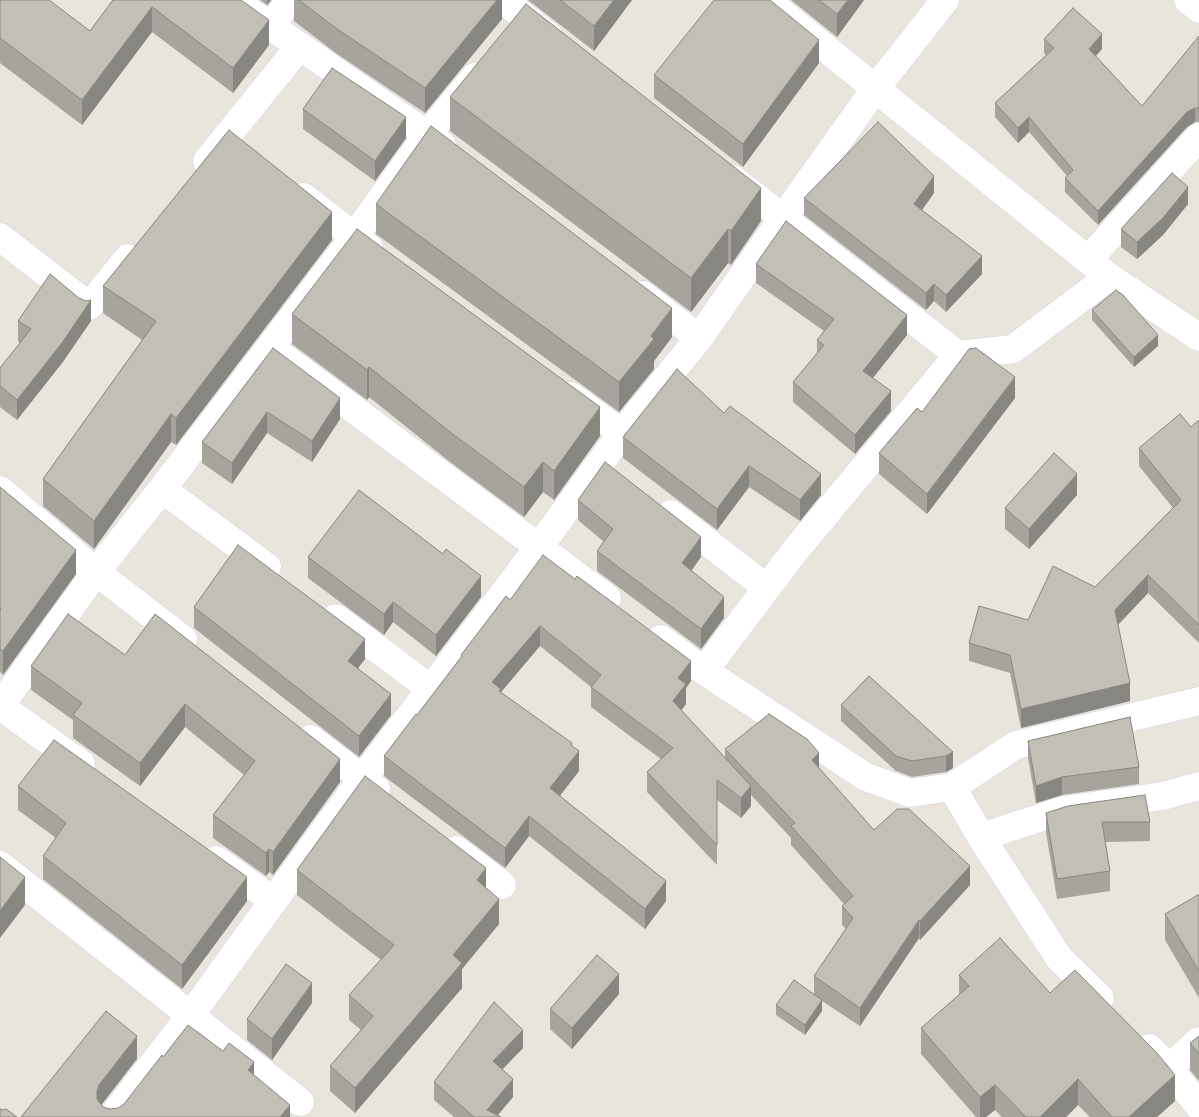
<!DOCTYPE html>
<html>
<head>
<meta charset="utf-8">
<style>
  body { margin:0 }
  canvas { display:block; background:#e9e5dc }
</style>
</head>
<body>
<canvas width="1199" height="1117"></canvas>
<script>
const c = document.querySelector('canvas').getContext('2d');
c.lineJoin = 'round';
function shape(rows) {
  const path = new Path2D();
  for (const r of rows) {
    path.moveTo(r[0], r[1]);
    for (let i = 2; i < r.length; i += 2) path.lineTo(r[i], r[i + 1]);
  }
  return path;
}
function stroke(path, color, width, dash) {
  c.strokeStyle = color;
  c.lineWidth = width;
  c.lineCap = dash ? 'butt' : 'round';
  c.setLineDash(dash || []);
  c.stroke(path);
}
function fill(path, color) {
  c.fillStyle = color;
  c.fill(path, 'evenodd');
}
const minor = shape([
  [233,0,442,145],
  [503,0,549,36],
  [766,0,1109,277,1199,337],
  [1188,0,1199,9],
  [270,27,290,0],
  [207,161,299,47],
  [733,179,958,355,1013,349,1109,277],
  [304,197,369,248],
  [0,237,89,306,128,258],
  [1088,260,1199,137],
  [643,295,699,338],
  [270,347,607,598],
  [571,396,622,433],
  [162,489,267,567],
  [0,490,96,572,183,639],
  [671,514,767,588],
  [336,618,431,689],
  [661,639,704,671,866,777,910,793,952,787,1016,745,1199,701],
  [704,671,794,552,958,355],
  [0,706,96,572,162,489,354,237,428,134,475,77],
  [0,706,81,764],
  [311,739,376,789],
  [952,787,981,837,1059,958,1100,998],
  [981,837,1064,810,1163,796,1199,786],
  [456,850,502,885],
  [216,860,274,901],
  [0,865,300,1102],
  [1149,1048,1169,1068,1199,1106],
  [1169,1068,1199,1041],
  [112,1117,190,1016,362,779,539,547,622,433,699,338,783,218,875,89,945,0]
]);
stroke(minor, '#d1d2e0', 29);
stroke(minor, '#fff', 28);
fill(shape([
  [0,0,90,31,113,0,241,0,269,45,233,93,152,32,82,125,0,63],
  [260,0,271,0,267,5],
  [294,0,502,0,502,19,425,113,337,54,294,21],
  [528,0,632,0,594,51],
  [791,0,864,0,837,37],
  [1199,36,1199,122,1195,122,1187,127,1098,225,1065,192,1065,178,1067,176,1029,132,1018,143,995,117,995,103,1046,55,1044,53,1044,39,1102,49,1096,56,1142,106],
  [819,63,743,167,654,98,654,75],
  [450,97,761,221,731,265,728,263,691,312,450,131],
  [303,109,406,138,375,181,303,129],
  [934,193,922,210,982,274,946,312,934,301,926,310,804,215,804,198],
  [376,204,672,337,654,361,654,369,619,412,376,234],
  [1188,204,1163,235,1137,259,1121,247,1121,229],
  [332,240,176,445,171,442,94,549,43,506,43,479,142,340,103,313,103,286],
  [756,264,907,335,873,378,891,411,855,454,793,402,793,382,817,353,817,340,824,331,756,283],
  [1092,310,1158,346,1134,367,1092,320],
  [292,314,600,436,554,500,543,492,524,517,450,462,369,397,367,400,292,344],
  [18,321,91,321,62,363,17,420,0,407,0,368,20,343,18,341],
  [273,348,340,419,312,462,267,433,232,484,202,463,202,442],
  [1015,398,927,514,879,474,879,453,922,412],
  [724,413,821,495,800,521,749,487,717,530,623,458,623,437],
  [1199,420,1199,643,1148,593,1118,625,1130,701,1021,728,1010,673,969,661,969,643,1028,620,1095,587,1173,508,1139,466,1139,448,1191,427],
  [0,487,76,574,3,675,0,672],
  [1077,495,1029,549,1005,529,1005,508],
  [578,500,701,557,691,571,724,618,701,649,597,571,597,551,604,542,578,520],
  [308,557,481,597,436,656,393,622,384,635,308,578],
  [510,600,691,681,686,688,686,704,681,710,725,758,725,749,819,768,874,830,970,885,920,940,919,938,860,1026,822,1001,822,1011,805,1035,776,1015,776,1005,814,994,814,976,846,929,842,925,842,906,844,904,791,845,791,838,751,795,751,806,741,818,717,800,717,865,647,792,647,772,661,759,591,707,591,687,540,646,501,692,501,693,572,746,579,771,560,796,666,901,645,929,529,836,505,868,384,776,384,756,417,715,461,657,461,655],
  [194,607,365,659,358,668,391,715,359,757,194,628],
  [125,655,340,782,273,875,269,872,266,876,213,838,213,815,244,775,185,727,140,786,73,738,73,720,31,690,31,666],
  [841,705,953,752,953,768,946,772,912,777,896,771,841,721],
  [1028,741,1139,767,1139,784,1062,795,1036,803,1028,758],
  [18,786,247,901,182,989,43,879,43,856,56,838,18,810],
  [1046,813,1150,822,1150,841,1105,842,1110,871,1110,891,1057,899,1046,832],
  [297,870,486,888,499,924,462,969,462,988,355,1113,330,1091,330,1066,361,1030,349,1020,349,995,381,960,297,895],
  [1199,897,1199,998,1165,940,1165,914],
  [959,975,1050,993,1175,1101,1157,1117,1090,1117,1078,1105,1066,1117,1002,1117,995,1110,986,1117,976,1117,921,1054,921,1028,959,995],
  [619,994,572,1049,550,1029,550,1009],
  [312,1003,272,1060,247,1040,247,1019],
  [1199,1036,1199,1081,1190,1070,1190,1043],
  [523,1048,502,1070,513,1097,498,1115,501,1117,454,1117,434,1100,434,1082]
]), '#a7a49d');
fill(shape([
  [267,0,271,0,267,5],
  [497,0,502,0,502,19,425,113,425,88],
  [614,0,632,0,594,51,594,26],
  [848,0,864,0,837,37,837,14],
  [152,7,152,32,82,125,82,100],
  [269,20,269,45,233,93,233,68],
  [1102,34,1102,49,1089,63,1089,49],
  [819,40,819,63,743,167,743,144],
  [1195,108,1195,122,1187,127,1098,225,1098,211,1187,112],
  [406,117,406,138,375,181,375,161],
  [1029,117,1029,132,1018,143,1018,128],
  [934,176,934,193,914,221,914,204],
  [1188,187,1188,204,1163,235,1137,259,1137,242],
  [761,188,761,221,731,265,731,231],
  [332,212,332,240,176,445,176,418],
  [728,229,728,263,691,312,691,278],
  [982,256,982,274,946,312,946,295],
  [934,284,934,301,926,310,926,293],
  [91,300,91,321,62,363,17,420,17,400],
  [672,308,672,337,654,361,654,369,619,412,619,382,651,336],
  [907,315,907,335,863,390,863,371],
  [1158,335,1158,346,1134,367,1134,357],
  [369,367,369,397,367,400,367,370],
  [1015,377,1015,398,927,514,927,494],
  [891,391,891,411,855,454,855,435],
  [340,398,340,419,312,462,312,441],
  [600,407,600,436,554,500,554,471],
  [267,412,267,433,232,484,232,463],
  [171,414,171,442,94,549,94,521],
  [543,462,543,492,524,517,524,487],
  [749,466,749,487,717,530,717,509],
  [821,474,821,495,800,521,800,500],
  [1077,474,1077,495,1029,549,1029,529],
  [701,537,701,557,682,584,682,563],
  [76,550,76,574,3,675,3,651],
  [1148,575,1148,593,1115,628,1115,610],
  [481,576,481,597,436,656,436,635],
  [724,597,724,618,701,649,701,629],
  [393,602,393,622,384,635,384,614],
  [540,626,540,646,501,692,501,709,492,682],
  [365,639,365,659,348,681,348,661],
  [691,661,691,681,686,688,686,704,673,722,673,701,678,678],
  [1130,683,1130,701,1021,728,1021,709],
  [391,694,391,715,359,757,359,736],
  [185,704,185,727,140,786,140,763],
  [572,743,572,760,579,751,579,771,550,808,550,788],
  [953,752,953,768,946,772,946,756],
  [819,753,819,771,812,760],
  [340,759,340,782,273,875,273,852],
  [1062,777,1062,795,1036,803,1036,786],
  [751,786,751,806,741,818,741,798],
  [529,816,529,836,505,868,505,848],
  [269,849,269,872,266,876,266,853],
  [970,866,970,885,920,940,920,921],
  [486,868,486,893,477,880],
  [25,877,25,905,0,938,0,911],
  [247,877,247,901,182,989,182,965],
  [666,881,666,901,645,929,645,909],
  [499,899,499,924,462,969,462,988,355,1113,355,1088,453,955],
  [919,920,919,938,860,1026,860,1008],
  [619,974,619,994,572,1049,572,1028],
  [312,983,312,1003,272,1060,272,1039],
  [822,1000,822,1011,805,1035,805,1025],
  [523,1030,523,1048,493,1079,493,1061],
  [137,1036,137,1059,99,1108,97,1114,97,1091,99,1085],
  [254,1062,254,1085,248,1070],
  [1175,1075,1175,1101,1157,1117,1129,1117],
  [513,1079,513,1097,496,1117,487,1110],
  [1078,1079,1078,1105,1066,1117,1040,1117],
  [995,1085,995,1110,986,1117,980,1117,980,1097],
  [290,1105,290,1117,280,1117]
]), '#888680');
const building = shape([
  [0,0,49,0,90,31,113,0,241,0,269,20,233,68,152,7,82,100,0,38,0,0],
  [299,0,497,0,425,88,337,29,299,0],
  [560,0,614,0,594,26,560,0],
  [714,0,770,0,819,40,743,144,654,75,714,0],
  [819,0,848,0,837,14,819,0],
  [526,4,761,188,731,231,728,229,691,278,450,97,526,4],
  [1073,8,1102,34,1089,49,1142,106,1199,36,1199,108,1195,108,1187,112,1098,211,1065,178,1073,170,1029,117,1018,128,995,103,1054,48,1044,39,1073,8],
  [332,68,406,117,375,161,303,109,332,68],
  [878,122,934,176,914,204,982,256,946,295,934,284,926,293,804,198,878,122],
  [431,126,672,308,651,336,654,339,619,382,376,204,431,126],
  [229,130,332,212,176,418,171,414,94,521,43,479,156,321,103,286,229,130],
  [1172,173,1188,187,1163,218,1137,242,1121,229,1172,173],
  [786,221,907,315,863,371,891,391,855,435,793,382,824,345,817,340,834,319,756,264,786,221],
  [357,229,600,407,554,471,543,462,524,487,450,432,369,367,367,370,292,314,357,229],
  [50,274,79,298,86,301,91,300,62,343,17,400,0,386,0,368,31,329,18,321,50,274],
  [1116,290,1123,295,1158,335,1134,357,1092,310,1116,290],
  [273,348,340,398,312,441,267,412,232,463,202,442,273,348],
  [976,348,1015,377,927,494,879,453,917,408,922,412,969,349,976,348],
  [677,369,724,413,730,406,821,474,800,500,749,466,717,509,623,437,677,369],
  [1180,414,1191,427,1199,420,1199,625,1148,575,1115,610,1130,683,1021,709,1010,655,969,643,979,606,1028,620,1053,566,1095,587,1181,500,1139,448,1180,414],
  [1054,453,1077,474,1029,529,1005,508,1054,453],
  [605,462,701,537,682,563,724,597,701,629,597,551,613,529,578,500,605,462],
  [0,487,76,550,3,651,0,649,0,611,1,609,0,608,0,487],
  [359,490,443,554,446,549,481,576,436,635,393,602,384,614,308,557,359,490],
  [238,545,365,639,348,661,391,694,359,736,194,607,238,545],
  [543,555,575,579,577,576,691,661,678,678,686,684,673,701,751,786,741,798,717,780,717,845,647,772,673,748,591,687,601,675,540,626,492,682,501,689,499,691,572,743,571,745,579,751,550,788,666,881,645,909,529,816,505,848,384,756,416,714,417,715,462,656,461,655,506,596,510,600,543,555],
  [68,614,125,655,155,614,340,759,273,852,269,849,266,853,213,815,255,761,185,704,140,763,73,715,82,703,31,666,68,614],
  [869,676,953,752,946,756,912,761,896,756,841,705,869,676],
  [769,714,807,739,819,753,812,760,874,830,897,809,909,809,970,866,920,921,919,920,860,1008,814,976,853,918,842,906,853,896,791,826,795,823,725,749,769,714],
  [1130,717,1139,767,1062,777,1036,786,1028,741,1130,717],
  [54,740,247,877,182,965,43,856,66,823,18,786,54,740],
  [365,776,486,868,477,880,499,899,453,955,462,963,355,1088,330,1066,373,1016,349,995,394,945,297,870,365,776],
  [1145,795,1150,822,1102,822,1110,871,1057,879,1046,813,1068,806,1145,795],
  [0,857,25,877,0,911,0,857],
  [1198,895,1199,897,1199,971,1165,914,1198,895],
  [1000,938,1050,993,1075,970,1157,1053,1175,1075,1129,1117,1112,1117,1078,1079,1040,1117,1026,1117,995,1085,980,1097,921,1028,969,986,959,975,1000,938],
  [597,955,619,974,572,1028,550,1009,597,955],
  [286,964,312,983,272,1039,247,1019,286,964],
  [794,980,822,1000,805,1025,776,1005,794,980],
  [494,1002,523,1030,493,1061,513,1079,487,1110,501,1117,474,1117,434,1082,494,1002],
  [106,1011,137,1036,99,1085,97,1091,97,1099,103,1107,110,1109,118,1108,124,1104,162,1055,163,1057,188,1025,223,1051,229,1043,254,1062,248,1070,290,1105,280,1117,21,1117,106,1011],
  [1199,1036,1199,1054,1190,1043,1199,1036],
  [0,1109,2,1110,6,1109,17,1117,0,1117,0,1109]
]);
fill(building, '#c2bfb7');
stroke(building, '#888680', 1);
</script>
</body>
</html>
